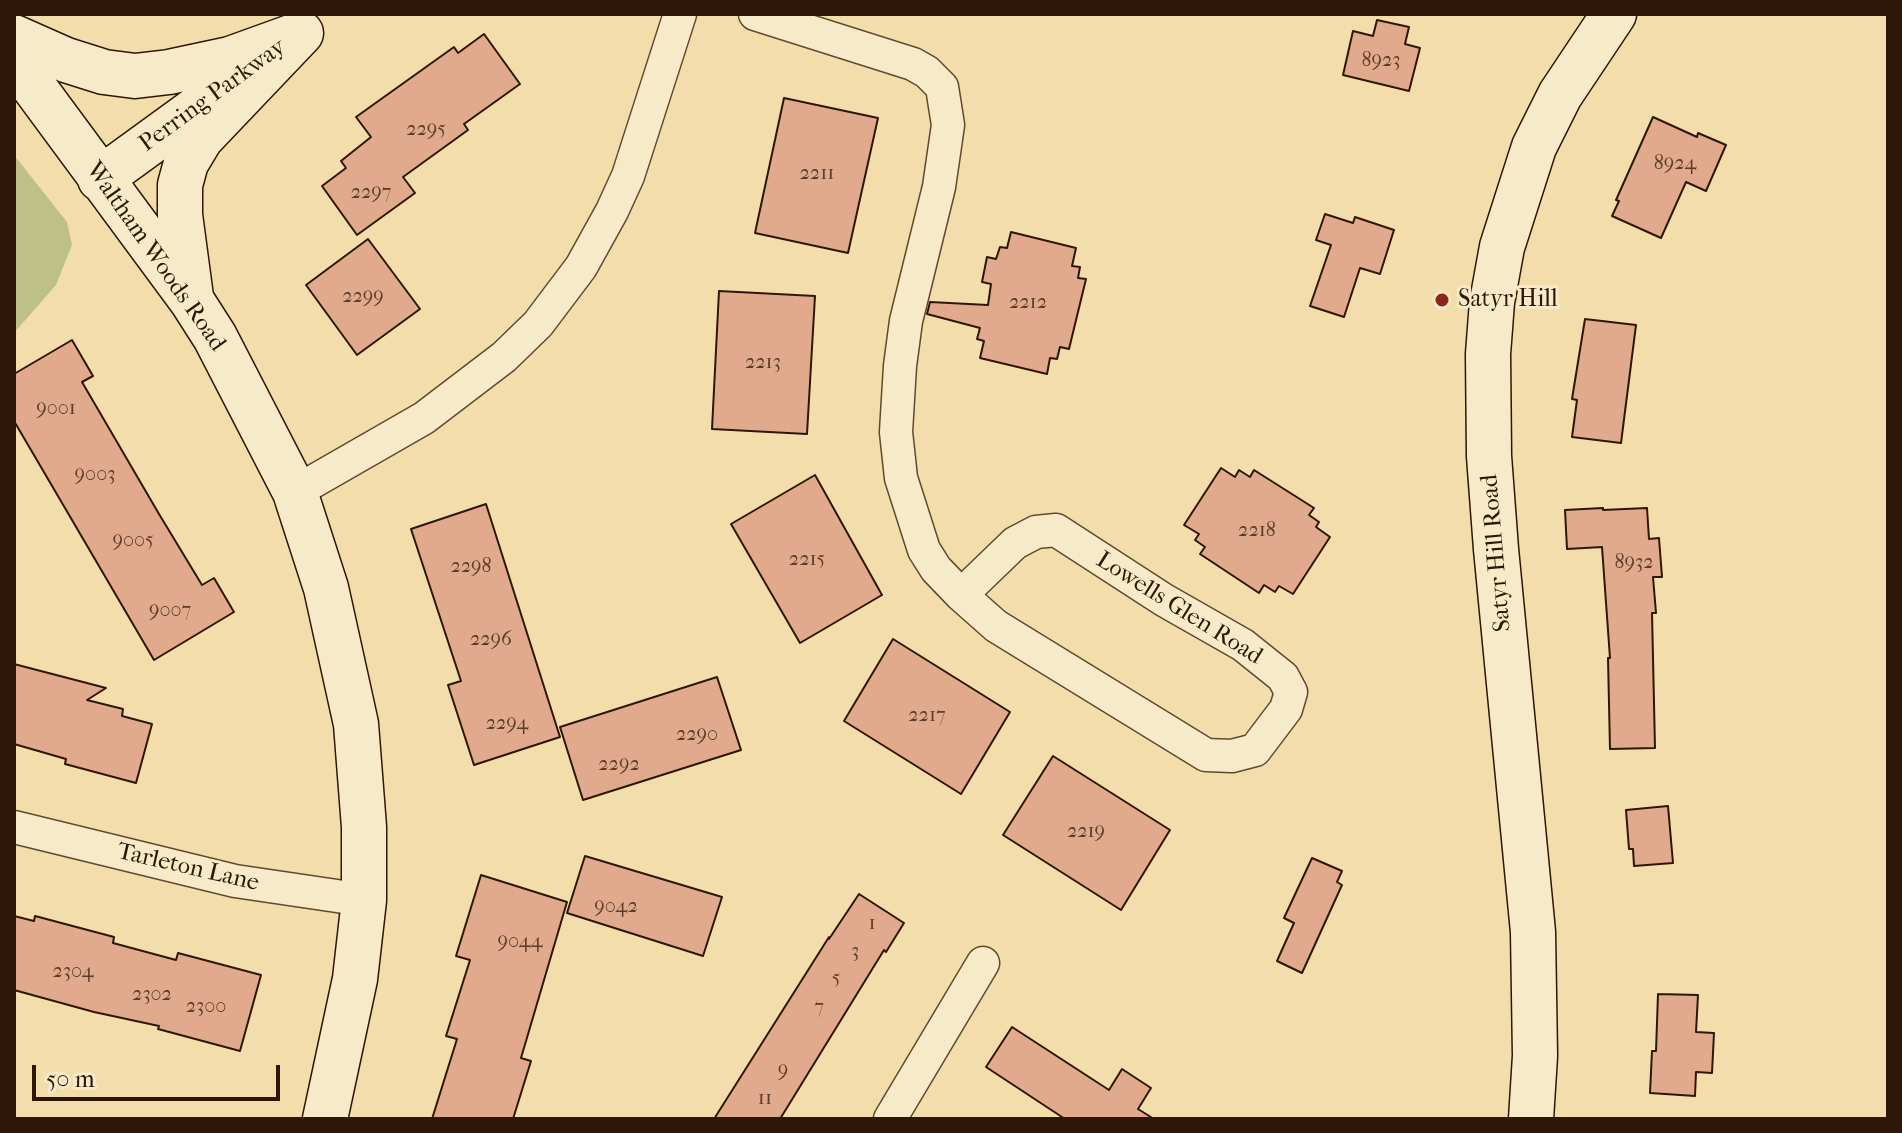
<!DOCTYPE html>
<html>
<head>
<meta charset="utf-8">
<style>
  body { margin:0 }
  #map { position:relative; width:1902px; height:1133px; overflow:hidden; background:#f3deab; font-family:"IM FELL French Canon",serif }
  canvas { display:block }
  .frame { position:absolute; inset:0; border:16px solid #2e1707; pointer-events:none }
  .scale { position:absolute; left:32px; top:1065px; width:248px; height:36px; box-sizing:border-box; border:4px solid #2e1707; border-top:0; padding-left:10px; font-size:24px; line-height:28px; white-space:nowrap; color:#2e1707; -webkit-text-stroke:6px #f7eac8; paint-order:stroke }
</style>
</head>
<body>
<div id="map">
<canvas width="1902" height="1133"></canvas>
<div class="frame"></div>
<div class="scale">50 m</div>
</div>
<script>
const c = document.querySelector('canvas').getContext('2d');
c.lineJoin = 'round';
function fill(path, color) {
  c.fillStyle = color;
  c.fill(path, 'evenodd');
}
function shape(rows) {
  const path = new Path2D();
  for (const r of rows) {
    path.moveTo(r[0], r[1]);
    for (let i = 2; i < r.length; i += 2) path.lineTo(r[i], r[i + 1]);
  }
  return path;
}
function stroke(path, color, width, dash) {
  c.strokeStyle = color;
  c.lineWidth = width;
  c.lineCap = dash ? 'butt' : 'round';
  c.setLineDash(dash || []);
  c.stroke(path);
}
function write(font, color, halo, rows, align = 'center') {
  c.font = font + ' "IM FELL French Canon",serif';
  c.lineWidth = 6;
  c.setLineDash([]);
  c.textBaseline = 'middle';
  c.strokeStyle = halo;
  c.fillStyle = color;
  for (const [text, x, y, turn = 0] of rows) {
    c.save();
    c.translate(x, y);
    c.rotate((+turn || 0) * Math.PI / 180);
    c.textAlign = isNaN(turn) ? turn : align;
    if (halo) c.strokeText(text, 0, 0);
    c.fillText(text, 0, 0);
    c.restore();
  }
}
fill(shape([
  [14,155,67,222,72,245,56,285,14,333]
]), '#bdc188');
const building = shape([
  [1377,20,1409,27,1405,44,1420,48,1409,91,1343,75,1353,31,1373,36,1377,20],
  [484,34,520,84,464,124,468,130,403,177,415,193,357,235,322,186,346,168,341,161,371,137,356,117,454,47,458,53,484,34],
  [784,98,878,118,848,253,755,233,784,98],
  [1653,117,1697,137,1698,133,1726,145,1706,191,1686,182,1661,238,1612,216,1619,201,1616,200,1653,117],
  [1325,214,1353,223,1355,217,1394,230,1380,274,1360,268,1344,317,1310,306,1331,245,1316,240,1325,214],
  [1011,232,1076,248,1072,266,1080,267,1078,278,1086,279,1069,349,1060,347,1057,359,1050,358,1047,374,980,358,984,341,977,339,980,328,927,314,930,302,988,305,991,284,982,282,987,257,996,259,1000,247,1007,248,1011,232],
  [368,239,420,309,357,355,306,285,368,239],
  [719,291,815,296,807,434,712,429,719,291],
  [1585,319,1636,325,1621,443,1572,437,1577,400,1572,399,1585,319],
  [72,340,93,376,82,382,159,514,202,585,214,578,234,612,154,660,14,421,14,374,72,340],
  [1221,468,1235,477,1239,470,1250,477,1254,470,1314,508,1309,515,1319,522,1316,527,1330,537,1293,594,1279,586,1275,592,1264,585,1259,593,1200,554,1205,547,1195,540,1199,534,1184,525,1221,468],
  [815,475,882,595,800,643,731,524,815,475],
  [486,504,560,737,474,765,448,685,461,681,411,529,486,504],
  [1603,508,1603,510,1647,508,1649,539,1659,538,1662,577,1653,577,1656,613,1652,613,1655,748,1610,749,1608,658,1610,658,1602,547,1567,549,1565,510,1603,508],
  [893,639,1010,712,961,794,844,721,893,639],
  [14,664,106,688,87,700,123,709,122,716,152,724,136,783,65,764,66,759,14,744,14,664],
  [717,677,741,750,583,800,560,727,717,677],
  [1053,756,1170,830,1121,910,1003,835,1053,756],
  [1668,806,1673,863,1634,866,1633,849,1629,849,1626,810,1668,806],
  [585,856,722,897,703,956,567,913,585,856],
  [1312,858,1342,871,1337,882,1342,885,1302,973,1277,961,1294,923,1284,918,1312,858],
  [481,875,567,902,521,1058,531,1061,513,1119,432,1119,457,1039,446,1036,470,960,456,956,481,875],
  [859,894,904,923,886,952,884,950,780,1119,714,1119,829,937,829,939,859,894],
  [14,916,34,921,35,916,114,937,113,943,176,960,178,953,261,975,240,1051,158,1029,159,1026,94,1012,14,990,14,916],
  [1658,994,1698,995,1696,1032,1714,1033,1712,1073,1696,1072,1695,1096,1650,1093,1652,1051,1656,1051,1658,994],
  [1012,1027,1109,1090,1122,1069,1151,1088,1138,1109,1154,1119,1065,1119,986,1067,1012,1027]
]);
fill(building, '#e2aa8c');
stroke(building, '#2e1707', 2);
const street = shape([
  [755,14,913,64,927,72,942,87,948,125,939,187,906,321,900,366,896,432,901,478,924,550,936,569,961,595],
  [295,492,424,418,504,357,538,324,581,267,612,211,628,176,680,14],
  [1056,530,1164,600,1243,645,1283,677,1291,692,1286,709,1255,750,1232,756,1206,755,996,626,961,595,1015,543,1036,532,1056,530],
  [14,827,235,881,364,900],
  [890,1119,983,963]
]);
const secondary = shape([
  [14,37,66,60,104,72,135,76,169,72,230,59,291,37],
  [14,60,192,301,215,337,295,492,326,588,356,724,364,827,364,900,355,979,325,1119],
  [100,179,221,91],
  [191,297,180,215,180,185,186,163,201,138,301,33],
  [1531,1119,1535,1056,1533,932,1496,549,1489,456,1488,354,1492,302,1502,247,1534,147,1560,95,1614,14]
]);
stroke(street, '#5f4930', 35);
stroke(secondary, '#2e1707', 47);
stroke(street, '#f7eac8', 32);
stroke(secondary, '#f7eac8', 44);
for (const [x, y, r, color] of [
  [1442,300,8,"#8f2418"]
]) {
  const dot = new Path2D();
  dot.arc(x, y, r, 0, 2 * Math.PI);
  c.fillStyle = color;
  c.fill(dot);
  stroke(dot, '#f7eac8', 3);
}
write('20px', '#5b3c28', null, [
  ["8923",1381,61],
  ["2295",426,130],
  ["8924",1675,164],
  ["2211",817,174],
  ["2297",371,193],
  ["2299",363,297],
  ["2212",1028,303],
  ["2213",763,363],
  ["9001",56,409],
  ["9003",95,475],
  ["2218",1257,531],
  ["9005",133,541],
  ["2215",807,560],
  ["8932",1634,563],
  ["2298",471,567],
  ["9007",170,611],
  ["2296",491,640],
  ["2217",927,716],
  ["2294",507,724],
  ["2290",697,735],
  ["2292",619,765],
  ["2219",1086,832],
  ["9042",616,907],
  ["1",872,924],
  ["9044",520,942],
  ["3",855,952],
  ["2304",73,972],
  ["5",836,979],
  ["2302",152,995],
  ["2300",206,1007],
  ["7",819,1008],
  ["9",783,1071],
  ["11",765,1099]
]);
write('24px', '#2e1707', '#f7eac8', [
  ["Perring Parkway",213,96,-36],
  ["Waltham Woods Road",155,257,55],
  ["Satyr Hill Road",1497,553,-95],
  ["Lowells Glen Road",1179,609,32],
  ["Tarleton Lane",188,868,13]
]);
write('24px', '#2e1707', '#f7eac8', [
  ["Satyr Hill",1458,300]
], 'left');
</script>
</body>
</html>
